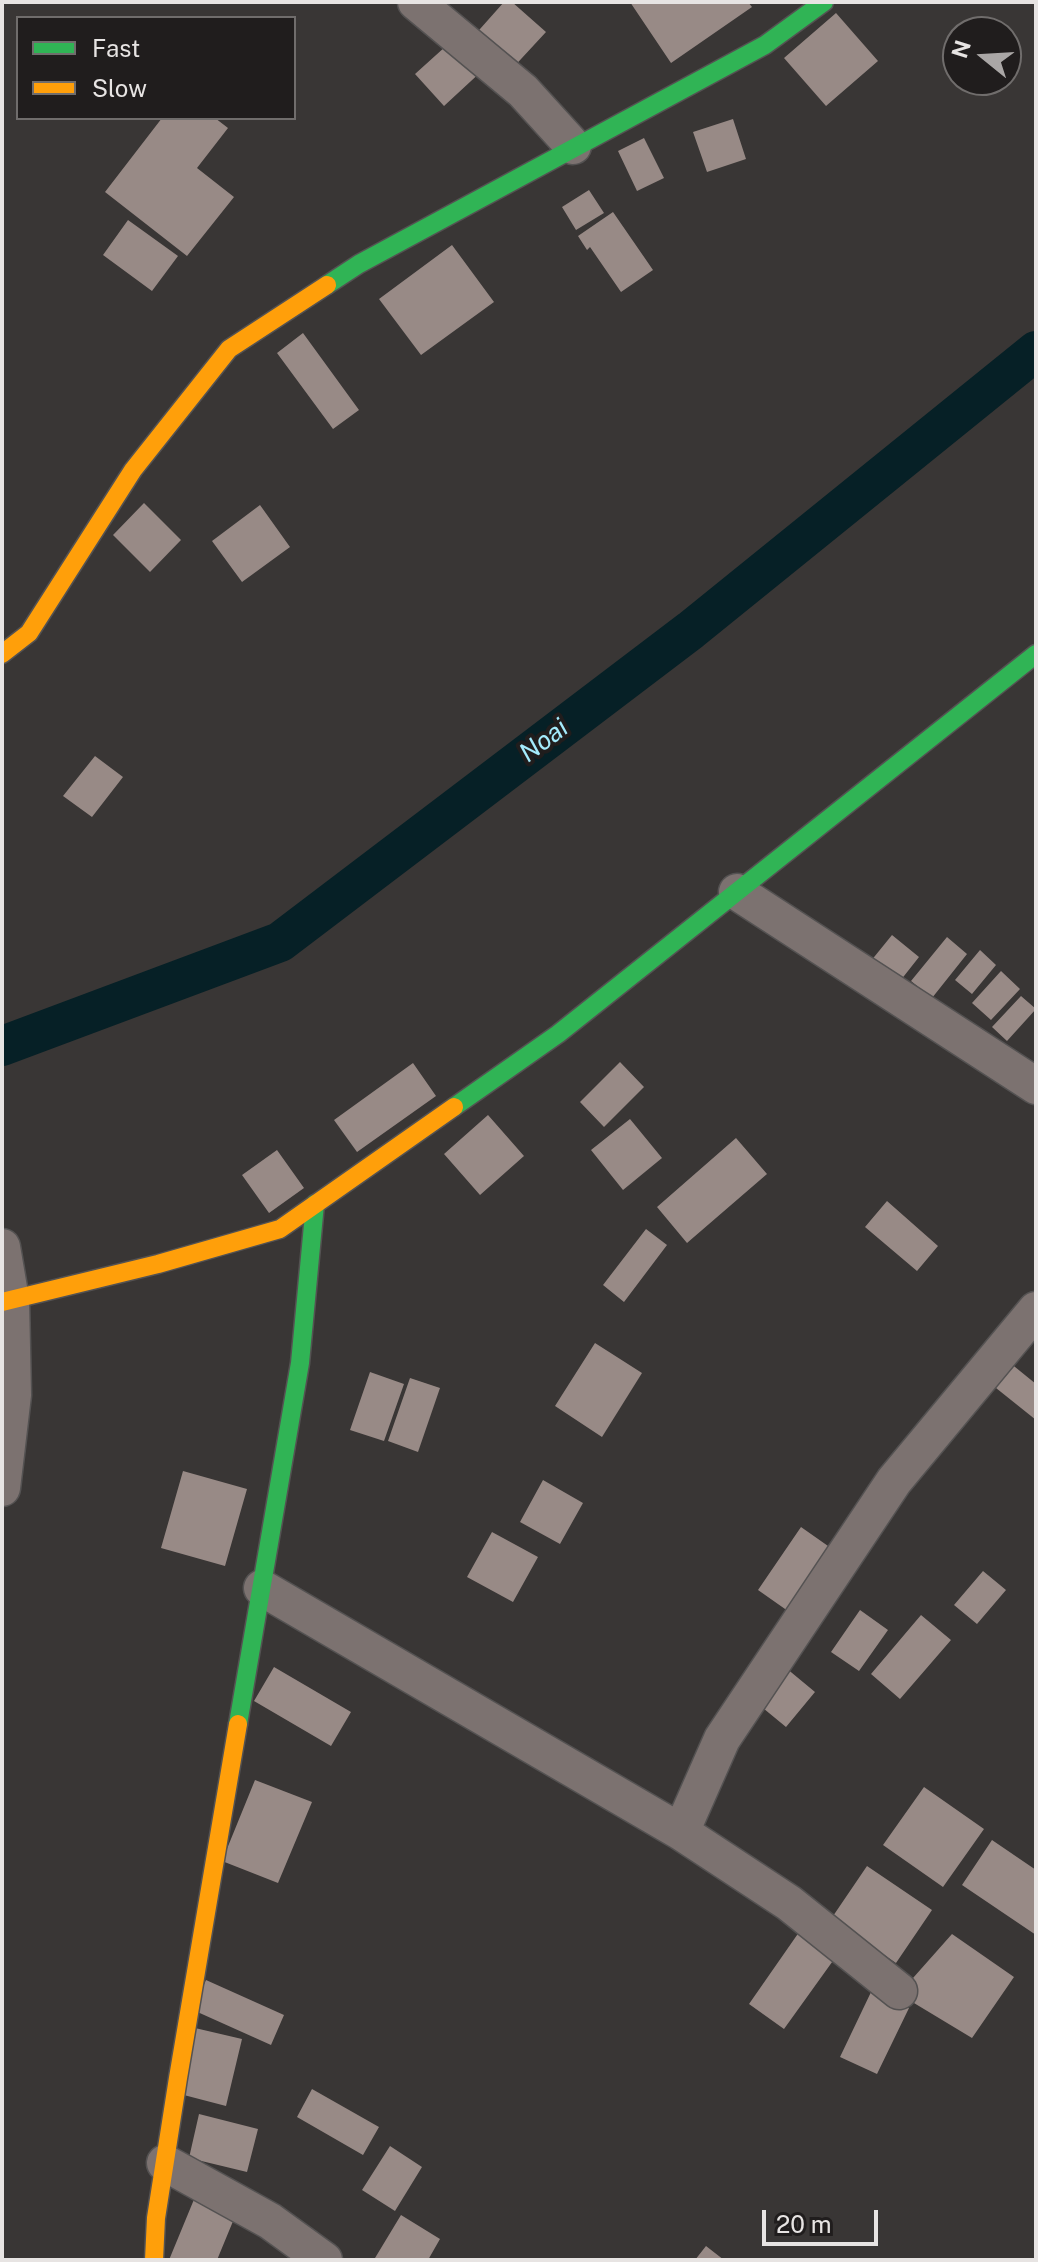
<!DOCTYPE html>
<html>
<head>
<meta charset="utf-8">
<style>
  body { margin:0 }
  #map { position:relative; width:1038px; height:2262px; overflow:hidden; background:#393635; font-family:"Public Sans",sans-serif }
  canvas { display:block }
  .frame { position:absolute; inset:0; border:4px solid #e7e4e3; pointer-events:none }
  .legend { position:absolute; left:16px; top:16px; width:280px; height:104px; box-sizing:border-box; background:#201d1d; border:2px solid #706d6c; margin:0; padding:10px 14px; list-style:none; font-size:24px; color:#e7e4e3 }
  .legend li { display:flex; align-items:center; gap:16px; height:40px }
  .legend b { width:40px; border:2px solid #706d6c }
  .north { position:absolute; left:942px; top:16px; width:80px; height:80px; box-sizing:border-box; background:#201d1d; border:2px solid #706d6c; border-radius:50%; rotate:288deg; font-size:22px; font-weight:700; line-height:32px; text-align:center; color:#e7e4e3 }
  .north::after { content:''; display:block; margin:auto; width:28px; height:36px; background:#aaa7a6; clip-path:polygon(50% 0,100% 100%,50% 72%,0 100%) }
  .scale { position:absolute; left:762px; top:2210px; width:116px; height:36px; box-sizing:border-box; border:4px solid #e7e4e3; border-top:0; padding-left:10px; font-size:24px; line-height:28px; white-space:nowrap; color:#e7e4e3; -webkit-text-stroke:6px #201d1d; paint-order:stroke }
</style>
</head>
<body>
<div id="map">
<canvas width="1038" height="2262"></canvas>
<div class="frame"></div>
<ul class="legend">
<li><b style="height:10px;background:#30b455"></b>Fast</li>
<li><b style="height:10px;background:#ff9f0a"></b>Slow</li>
</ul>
<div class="north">N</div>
<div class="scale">20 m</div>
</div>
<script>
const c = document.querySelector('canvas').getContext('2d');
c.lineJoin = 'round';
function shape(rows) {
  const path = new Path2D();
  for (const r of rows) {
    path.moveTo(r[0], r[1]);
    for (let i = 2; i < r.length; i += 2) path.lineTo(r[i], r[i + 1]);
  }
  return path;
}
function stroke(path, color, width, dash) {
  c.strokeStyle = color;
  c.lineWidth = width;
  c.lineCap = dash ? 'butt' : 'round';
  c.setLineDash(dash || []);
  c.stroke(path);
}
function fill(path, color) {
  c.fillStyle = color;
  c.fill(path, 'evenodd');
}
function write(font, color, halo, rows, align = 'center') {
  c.font = font + ' "Public Sans",sans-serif';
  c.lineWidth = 8;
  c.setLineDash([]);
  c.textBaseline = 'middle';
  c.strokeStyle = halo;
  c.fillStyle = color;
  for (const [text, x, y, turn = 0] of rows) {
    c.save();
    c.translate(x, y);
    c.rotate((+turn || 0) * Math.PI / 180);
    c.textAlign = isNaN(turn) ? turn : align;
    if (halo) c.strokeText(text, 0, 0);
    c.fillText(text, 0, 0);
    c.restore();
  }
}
stroke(shape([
  [2,1046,280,942,691,630,1036,351]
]), '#062026', 40);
fill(shape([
  [504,2,512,2,546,32,509,72,472,38],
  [630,2,748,2,752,7,671,63],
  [836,13,878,61,826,106,784,58],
  [456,37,484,69,444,106,415,74],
  [162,118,215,118,228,128,197,168,234,197,187,256,105,192],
  [733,119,746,159,707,172,693,132],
  [644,138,664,178,637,191,618,151],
  [589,190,604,213,576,230,562,207],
  [613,212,653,270,621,292,590,247,587,250,578,236],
  [128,220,178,256,152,291,103,255],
  [452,245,494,302,421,355,379,299],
  [303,333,359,410,333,429,277,353],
  [144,503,181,540,150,572,113,535],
  [260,505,290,547,242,582,212,541],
  [95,756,123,777,92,817,63,796],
  [892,935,919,957,893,990,866,967],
  [947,937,967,954,932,998,911,981],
  [980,950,996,965,972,994,955,980],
  [1001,971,1020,989,991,1020,972,1003],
  [1021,996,1036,1009,1007,1041,992,1027],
  [620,1062,644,1087,604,1127,580,1102],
  [413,1063,436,1096,357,1152,334,1120],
  [488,1115,524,1156,480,1195,444,1154],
  [630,1119,662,1158,623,1190,591,1150],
  [736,1138,767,1174,687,1243,657,1207],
  [277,1150,304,1188,269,1213,242,1175],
  [887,1201,938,1246,917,1271,865,1227],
  [646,1229,667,1245,624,1302,603,1285],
  [595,1343,642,1373,602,1437,555,1406],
  [1004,1358,1036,1384,1036,1420,986,1380],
  [370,1372,404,1384,384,1441,350,1430],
  [410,1378,440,1388,418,1452,388,1441],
  [183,1471,247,1489,225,1566,161,1548],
  [543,1480,583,1503,560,1544,520,1522],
  [801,1527,838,1553,795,1616,758,1590],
  [492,1532,538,1557,513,1602,467,1577],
  [983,1571,1006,1590,977,1624,954,1605],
  [860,1610,888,1630,859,1671,831,1652],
  [921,1615,951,1640,900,1699,871,1674],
  [780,1663,815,1692,786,1727,752,1699],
  [274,1667,351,1712,331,1746,254,1701],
  [255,1780,312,1802,278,1883,222,1861],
  [924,1787,984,1829,943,1887,883,1845],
  [992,1840,1036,1870,1036,1935,962,1885],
  [867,1866,932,1910,896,1963,831,1919],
  [804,1925,840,1951,784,2029,749,2004],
  [952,1934,1014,1977,972,2038,904,1997,913,1978],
  [206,1980,284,2015,271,2045,193,2010],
  [872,1990,909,2008,877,2074,840,2057],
  [195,2028,242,2039,226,2106,180,2094],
  [312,2089,379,2127,363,2155,297,2117],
  [199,2114,258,2129,247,2172,189,2158],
  [390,2146,422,2167,395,2211,362,2190],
  [195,2197,236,2214,217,2260,169,2260],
  [401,2215,440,2239,428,2260,375,2258],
  [706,2246,724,2260,695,2260]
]), '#988a86');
const street = shape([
  [416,2,523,91,573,146],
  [737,892,1036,1086],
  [2,1247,11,1300,13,1395,2,1488],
  [262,1588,681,1832,789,1903,899,1991],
  [681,1832,722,1739,894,1481,1036,1310],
  [165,2163,270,2221,324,2260]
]);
const fast = shape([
  [327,285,359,264,765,45,824,2],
  [454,1107,558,1034,1036,654],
  [238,1724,300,1363,315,1204]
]);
const slow = shape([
  [2,654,29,633,133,470,229,349,327,285],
  [2,1302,158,1264,280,1229,454,1107],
  [154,2260,156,2218,178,2078,238,1724]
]);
stroke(street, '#545252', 39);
stroke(fast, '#545252', 21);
stroke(slow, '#545252', 21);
stroke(street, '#7c7270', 36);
stroke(fast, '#30b455', 18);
stroke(slow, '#ff9f0a', 18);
write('italic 26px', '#a4ebfc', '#201d1d', [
  ["Noai",544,741,-37]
]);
</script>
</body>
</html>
